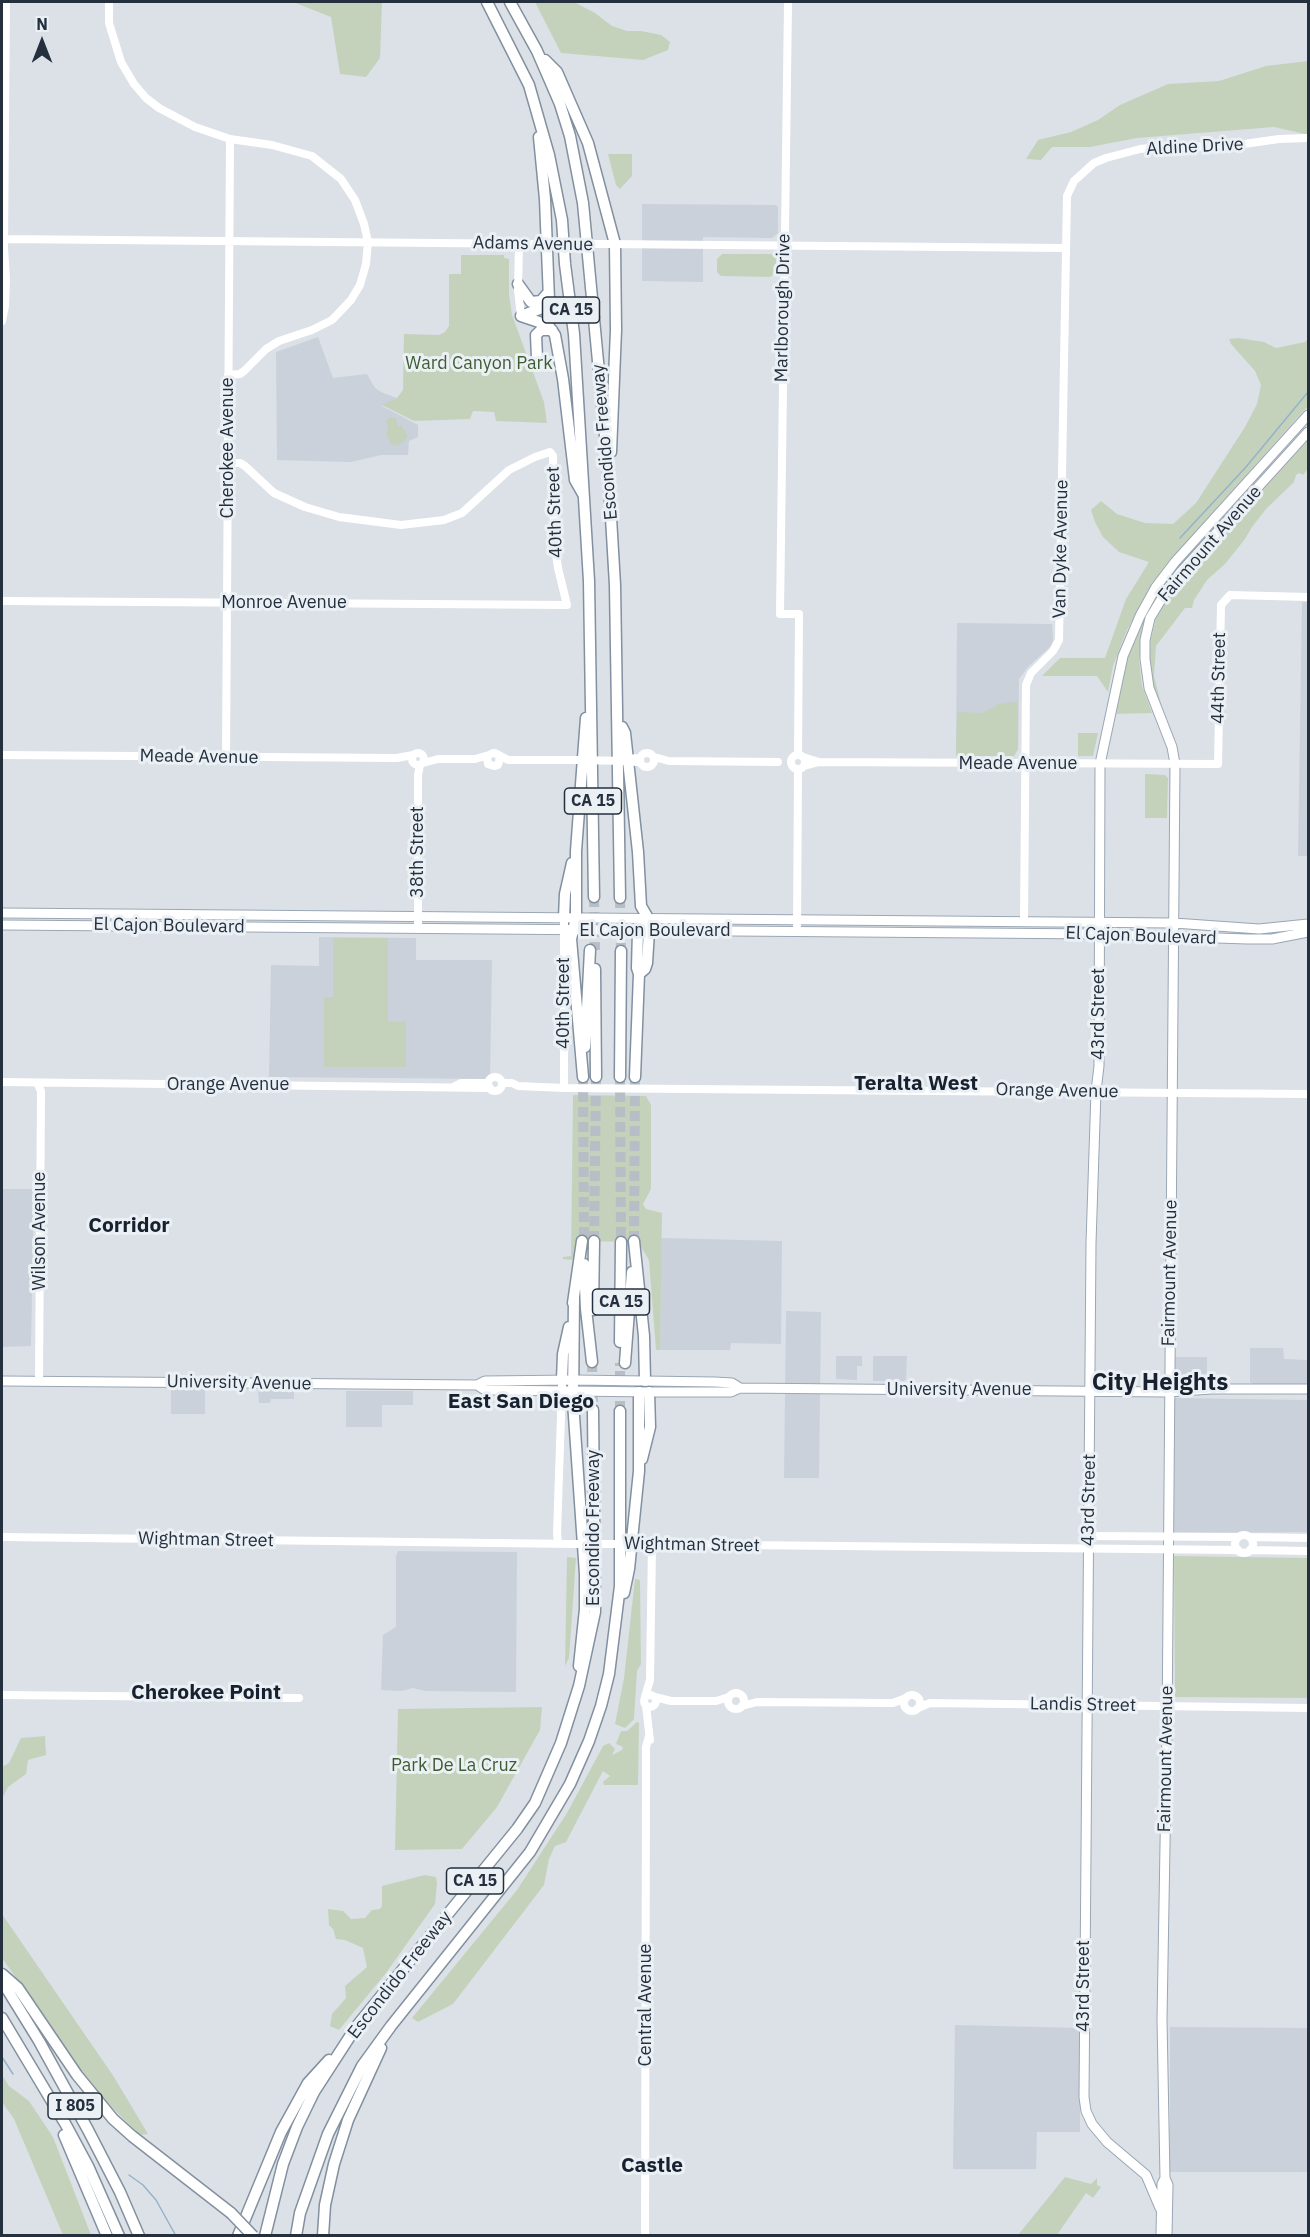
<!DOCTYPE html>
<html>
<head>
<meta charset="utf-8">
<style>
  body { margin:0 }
  #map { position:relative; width:1310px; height:2237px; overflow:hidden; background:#dce1e7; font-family:"IBM Plex Sans",sans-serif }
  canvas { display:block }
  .frame { position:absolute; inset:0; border:3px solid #25303f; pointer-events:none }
  .north { position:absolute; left:12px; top:12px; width:60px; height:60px; -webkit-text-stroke:4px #ebf0f5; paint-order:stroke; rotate:0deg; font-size:16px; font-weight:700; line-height:24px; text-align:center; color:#25303f }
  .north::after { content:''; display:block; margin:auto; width:21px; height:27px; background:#25303f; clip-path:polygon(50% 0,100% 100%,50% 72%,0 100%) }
</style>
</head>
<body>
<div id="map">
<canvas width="1310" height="2237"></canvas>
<div class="frame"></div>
<div class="north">N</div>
</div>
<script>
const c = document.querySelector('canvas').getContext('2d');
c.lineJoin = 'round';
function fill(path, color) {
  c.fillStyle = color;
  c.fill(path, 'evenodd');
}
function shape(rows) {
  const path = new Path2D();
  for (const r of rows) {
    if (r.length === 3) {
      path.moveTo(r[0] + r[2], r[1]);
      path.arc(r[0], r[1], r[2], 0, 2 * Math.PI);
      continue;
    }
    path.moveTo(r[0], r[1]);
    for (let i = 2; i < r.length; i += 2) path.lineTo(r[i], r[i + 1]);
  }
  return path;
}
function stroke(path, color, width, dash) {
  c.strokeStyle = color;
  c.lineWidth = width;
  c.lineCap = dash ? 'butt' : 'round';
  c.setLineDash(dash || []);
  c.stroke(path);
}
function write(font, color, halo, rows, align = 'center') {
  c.font = font + ' "IBM Plex Sans",sans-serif';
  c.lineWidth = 6;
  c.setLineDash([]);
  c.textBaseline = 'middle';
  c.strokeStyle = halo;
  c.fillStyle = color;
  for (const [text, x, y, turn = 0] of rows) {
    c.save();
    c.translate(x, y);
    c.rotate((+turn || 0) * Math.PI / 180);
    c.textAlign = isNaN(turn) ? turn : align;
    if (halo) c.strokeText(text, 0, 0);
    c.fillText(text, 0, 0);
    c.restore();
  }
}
fill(shape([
  [642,204,776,205,778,207,778,233,772,238,703,237,703,282,642,281],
  [318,337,333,378,367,374,375,388,381,392,397,398,382,406,418,425,418,437,409,441,408,455,381,455,351,462,277,460,276,352],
  [1302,602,1308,602,1308,856,1298,856],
  [957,623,1052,624,1053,640,1051,646,1028,667,1019,679,1018,749,1014,756,956,756],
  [319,937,416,938,416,960,492,960,490,1079,269,1077,271,965,319,966],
  [2,1189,34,1189,31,1346,2,1347],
  [661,1238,782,1241,781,1344,731,1343,730,1350,660,1350],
  [786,1311,821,1312,819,1478,784,1478],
  [1250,1348,1283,1348,1284,1359,1308,1360,1308,1386,1254,1385,1250,1382],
  [836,1356,862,1356,862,1366,857,1366,857,1380,836,1379],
  [873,1356,907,1356,906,1379,904,1381,873,1381],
  [1175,1357,1207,1357,1207,1385,1180,1384,1175,1379],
  [171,1388,205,1389,205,1414,171,1414],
  [258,1389,290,1389,294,1392,294,1399,271,1399,270,1403,259,1403],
  [346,1391,413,1391,413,1405,382,1405,382,1427,346,1427],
  [1175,1398,1308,1400,1308,1532,1174,1533],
  [398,1551,517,1552,516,1692,425,1691,413,1688,401,1691,381,1690,383,1635,396,1627,396,1556],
  [955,2025,1080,2028,1080,2132,1037,2132,1036,2169,953,2169],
  [1170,2027,1308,2028,1308,2172,1170,2172]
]), '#cad1da');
fill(shape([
  [293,2,382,2,380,58,366,77,340,74,331,17],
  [535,2,574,2,595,13,612,26,627,31,641,31,661,35,670,42,668,50,643,60,561,53],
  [1308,61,1308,139,1305,134,1274,127,1137,138,1090,147,1052,147,1041,160,1026,159,1038,140,1071,132,1098,120,1120,105,1168,84,1219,81,1266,66],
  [608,154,632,154,632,176,620,189,616,185],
  [722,254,771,254,776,259,776,273,770,277,721,276,717,272,717,259],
  [461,255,504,255,504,258,509,259,509,294,512,315,544,402,547,423,496,421,494,412,473,411,470,419,414,421,382,405,397,398,403,390,404,334,439,335,445,332,449,326,449,274,461,274],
  [1238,338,1264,342,1276,348,1305,342,1308,339,1308,406,1180,549,1152,584,1127,630,1113,666,1108,692,1097,676,1042,676,1060,658,1105,658,1126,599,1149,562,1119,552,1103,537,1095,522,1091,510,1101,501,1117,514,1145,523,1173,524,1196,503,1245,427,1257,404,1261,385,1255,371,1231,344,1229,339],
  [389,417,396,418,397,424,399,427,401,425,408,436,406,438,407,440,396,446,395,444,392,446,386,435,388,429,386,422],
  [1308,436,1308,469,1303,475,1299,473,1296,475,1294,482,1266,509,1252,527,1245,539,1225,564,1207,580,1194,600,1192,608,1185,608,1156,646,1154,676,1162,708,1160,709,1153,688,1148,651,1156,618,1166,600,1186,572],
  [1145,613,1148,613,1143,627,1139,660,1142,686,1152,713,1113,714,1127,655],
  [1015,702,1018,703,1018,749,1014,756,956,756,957,712,982,713,999,704],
  [1078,733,1098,733,1093,756,1078,756],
  [1145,774,1165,775,1168,778,1167,818,1145,818],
  [333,938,388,938,388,1021,406,1022,406,1067,324,1067,324,997,333,997],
  [573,1095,646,1096,651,1105,651,1189,643,1204,646,1209,662,1213,660,1350,656,1350,649,1260,638,1242,577,1241,575,1256,572,1260,563,1259,563,1257,571,1256],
  [1174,1556,1308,1558,1308,1698,1175,1697],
  [567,1557,576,1558,569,1658,565,1666],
  [635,1579,640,1580,641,1664,637,1671,634,1719,625,1728,615,1724,624,1678],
  [542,1707,540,1730,497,1807,462,1849,395,1850,398,1709],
  [637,1722,639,1723,638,1785,604,1785,603,1782,610,1776,603,1771,566,1842,555,1846,549,1859,544,1885,453,2004,418,2022,412,2018,517,1890,567,1813,603,1746,609,1743,615,1749,612,1755,622,1750,623,1747,616,1744,621,1731,627,1731],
  [45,1736,46,1755,28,1760,26,1774,8,1787,2,1799,2,1767,9,1763,21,1738],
  [425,1875,436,1877,437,1884,435,1904,386,1973,339,2030,330,2026,332,2014,346,1998,345,1986,367,1967,363,1948,345,1940,336,1939,333,1929,329,1925,328,1909,343,1911,351,1919,365,1918,372,1910,380,1909,382,1906,382,1886],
  [2,1914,114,2077,148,2134,140,2135,96,2092,2,1958],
  [2,2075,9,2086,29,2101,53,2137,91,2235,63,2235,14,2119,2,2102],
  [1065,2177,1091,2184,1097,2178,1097,2185,1101,2187,1093,2198,1086,2193,1057,2235,1018,2235]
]), '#c4d2bc');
stroke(shape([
  [1180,538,1246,467,1308,392],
  [2,2057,13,2074],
  [129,2175,143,2185,156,2200,176,2236]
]), '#94b3cb', 1.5);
stroke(shape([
  [594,897,595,950],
  [620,898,621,951],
  [583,1077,584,1241],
  [620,1077,621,1242],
  [594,1241,596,1077],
  [634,1241,635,1077],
  [592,1362,593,1410],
  [620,1411,620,1363]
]), '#b7bec5', 10, [10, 5]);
const primary = shape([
  [2,913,1174,923,1259,929,1308,924],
  [2,925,1099,934,1247,939,1272,939,1308,932],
  [2,1381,477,1385,485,1381,574,1380,715,1382,732,1383,740,1388],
  [477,1385,485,1390,654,1392,731,1392,740,1388,1168,1392,1211,1389,1308,1389],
  [1160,2208,1146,2175,1107,2142,1092,2124,1086,2111,1084,2097,1091,1243,1096,1091,1099,1066,1100,764,1123,656,1140,616,1156,587,1175,562,1308,415],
  [1161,2235,1162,2184,1165,2178],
  [1167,2236,1168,2185,1165,2178,1162,2019,1167,1730,1175,764,1172,747,1149,688,1145,659,1145,640,1150,618,1165,593,1180,573,1308,432]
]);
const highway = shape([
  [487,2,529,85,549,155,562,220,565,264,574,334,589,581,594,897],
  [510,2,537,51,560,104,570,136,583,203,608,467,615,585,620,898],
  [545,60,557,72,588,143,615,244,616,330,611,452],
  [518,284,531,302,541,301,547,294],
  [521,316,542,308,549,300,545,199,539,137],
  [521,316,548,325,555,335,563,379,575,480,583,494],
  [537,358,536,335,541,330,552,330],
  [622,727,625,733,638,852,641,906,648,918,638,931,637,968,639,974,635,1077],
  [564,918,565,894,572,863],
  [595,969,596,1077],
  [639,974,645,969,647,963,649,931],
  [585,1047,590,950],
  [583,1077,571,939,576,918,576,851,586,718],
  [620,1077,621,951],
  [634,1241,644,1336,645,1381],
  [584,1264,586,1309,592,1362],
  [574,1298,573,1402,585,1574,585,1609,579,1666],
  [573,1303,582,1241],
  [593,1310,594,1241],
  [620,1342,621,1242],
  [625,1363,632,1272],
  [562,1380,563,1354,569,1327],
  [642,1459,650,1427,649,1392],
  [624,1593,629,1569,639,1471,639,1392],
  [2,1974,18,1988,77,2075,113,2119,132,2136,231,2213],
  [2,1981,39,2041,88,2130,120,2192,139,2236],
  [2,2018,66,2125,88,2166,119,2236],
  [64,2135,107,2236],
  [238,2236,281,2132,308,2083,329,2060],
  [265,2236,283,2164,297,2127,314,2092,356,2027,517,1829,535,1803,561,1743,579,1686,595,1612,593,1410],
  [296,2236,300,2213,328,2134,362,2066,391,2026,530,1852,570,1784,589,1741,601,1706,609,1674,620,1586,620,1411],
  [323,2236,325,2205,334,2164,348,2120,381,2048]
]);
stroke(primary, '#9aa7b4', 11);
stroke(highway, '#82909f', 13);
stroke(shape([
  [109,2,109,23,121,62,134,84,146,98,159,108,195,127,230,139,272,145,312,156,341,179,355,200,364,224,368,242,366,264,360,285,351,300,332,320,312,330,279,341,266,349,244,371,240,374,228,375],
  [788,2,780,614,799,614,798,755],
  [2,239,545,244],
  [519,243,518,290,521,316],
  [604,244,1065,248],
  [2,321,5,306,6,279,4,248,6,2],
  [2,601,567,605,558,568,554,540,553,456,550,452,535,457,509,470,462,513,444,520,401,525,339,517,305,507,274,493,245,466,240,463,228,463],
  [418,759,6],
  [647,760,7],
  [497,754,500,758,498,765,494,766,488,764,487,756,493,753,495,753,508,760,578,760],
  [798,762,7],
  [2,755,397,758,413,755],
  [226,757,230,139],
  [654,757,669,761,778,762],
  [803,757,819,762,804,766],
  [819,762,1218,764,1221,605,1230,595,1308,597],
  [423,763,438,759,475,759,489,755],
  [1024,922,1026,685,1031,673,1053,651,1059,640,1067,196,1074,181,1094,163,1106,158,1140,149,1171,146,1223,147,1279,139,1308,138],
  [418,929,418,775,420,765],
  [797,931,798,769],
  [495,1084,7],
  [2,1082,490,1088],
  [37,1083,41,1091,39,1381],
  [502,1083,512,1083,518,1086,564,1088,1308,1094],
  [455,1086,461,1083,488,1083],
  [564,1088,564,918],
  [1244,1544,9],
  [1088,1536,1238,1537],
  [2,1537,576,1544],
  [1250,1537,1308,1538],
  [558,1543,557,1534,562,1386],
  [640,1544,1238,1550],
  [1250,1550,1308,1551],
  [736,1701,8],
  [650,1701,6],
  [2,1695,299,1698],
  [912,1703,8],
  [645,1697,650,1680,652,1544],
  [655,1697,671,1701,716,1701,729,1697],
  [646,1706,650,1740],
  [742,1706,757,1702,893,1703,906,1698],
  [918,1708,930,1703,1308,1708],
  [645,2236,646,1764,646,1747,649,1736]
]), '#fff', 8);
stroke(primary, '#fff', 9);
stroke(highway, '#fff', 10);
const highwayBridge = shape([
  [231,2213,253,2236]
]);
stroke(highwayBridge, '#82909f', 13, []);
stroke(shape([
  [545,244,604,244],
  [635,758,625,761,636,762],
  [578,760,625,761],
  [576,1544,640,1544]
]), '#fff', 8);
stroke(highwayBridge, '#fff', 10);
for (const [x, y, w] of [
  [571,310,57],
  [593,801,57],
  [621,1302,57],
  [475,1881,57],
  [75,2106,54]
]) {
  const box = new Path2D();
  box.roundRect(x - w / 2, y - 13, w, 26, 4.5);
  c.fillStyle = '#ebf0f5';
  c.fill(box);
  stroke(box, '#25303f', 1.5);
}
write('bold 16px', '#25303f', null, [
  ["CA 15",571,310],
  ["CA 15",593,801],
  ["CA 15",621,1302],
  ["CA 15",475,1881],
  ["I 805",75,2106]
]);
write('18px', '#25303f', '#ebf0f5', [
  ["Aldine Drive",1195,147,-3],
  ["Adams Avenue",533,244,1],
  ["Marlborough Drive",783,308,-89],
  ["Escondido Freeway",605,442,-95],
  ["Cherokee Avenue",228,448,-90],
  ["40th Street",555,512,-92],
  ["Fairmount Avenue",1210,544,-49],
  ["Van Dyke Avenue",1061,549,-89],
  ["Monroe Avenue",284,603],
  ["44th Street",1219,678,-89],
  ["Meade Avenue",199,757,1],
  ["Meade Avenue",1018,764],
  ["38th Street",418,852,-90],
  ["El Cajon Boulevard",169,926,1],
  ["El Cajon Boulevard",655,931],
  ["El Cajon Boulevard",1141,936,2],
  ["40th Street",564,1003,-90],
  ["43rd Street",1099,1014,-90],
  ["Orange Avenue",228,1085],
  ["Orange Avenue",1057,1091,1],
  ["Wilson Avenue",40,1231,-90],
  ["Fairmount Avenue",1170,1273,-89],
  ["University Avenue",239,1383,1],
  ["University Avenue",959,1390],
  ["43rd Street",1089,1500,-89],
  ["Escondido Freeway",594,1528,-90],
  ["Wightman Street",206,1540,1],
  ["Wightman Street",692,1545,1],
  ["Landis Street",1083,1705,1],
  ["Fairmount Avenue",1166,1759,-89],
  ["Escondido Freeway",400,1975,-52],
  ["43rd Street",1084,1986,-90],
  ["Central Avenue",646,2005,-90]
]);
write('18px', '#3d5c31', '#ebf0f5', [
  ["Ward Canyon Park",479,364],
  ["Park De La Cruz",454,1766]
]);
write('bold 21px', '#17212f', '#ebf0f5', [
  ["Teralta West",916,1084],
  ["Corridor",129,1226],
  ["East San Diego",521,1402],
  ["Cherokee Point",206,1693],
  ["Castle",652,2166]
]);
write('bold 24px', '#17212f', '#ebf0f5', [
  ["City Heights",1160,1383]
]);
</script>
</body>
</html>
